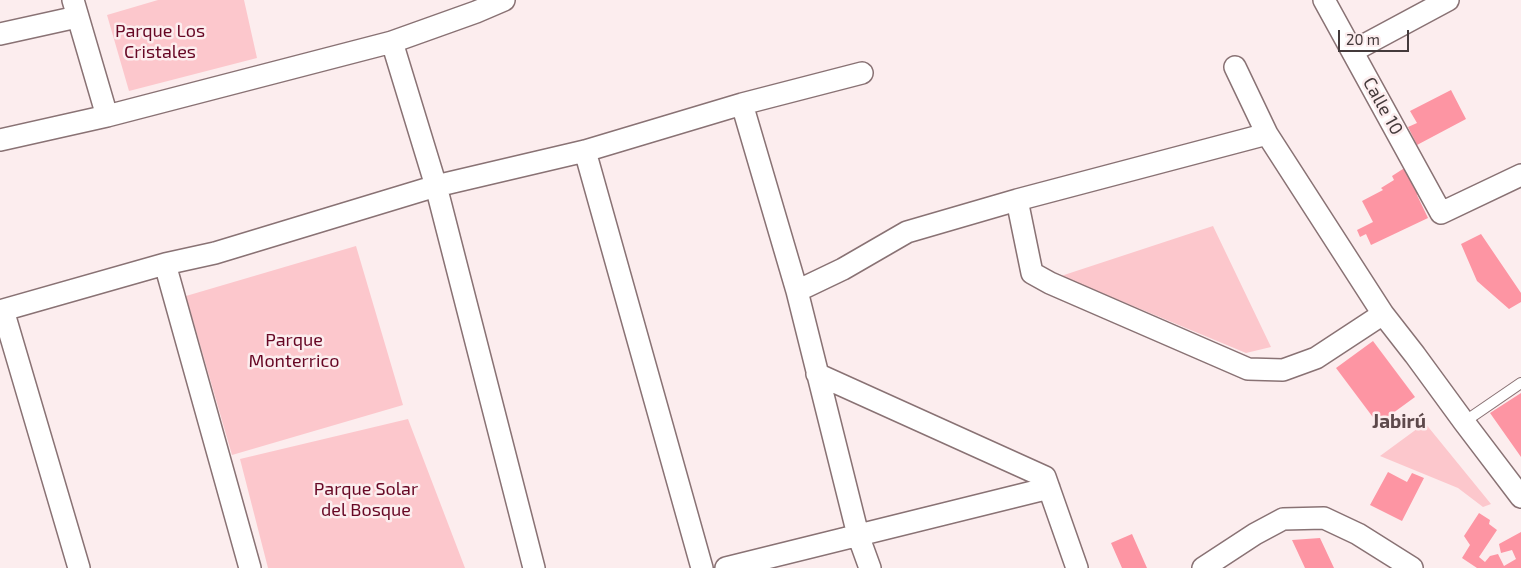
<!DOCTYPE html>
<html>
<head>
<meta charset="utf-8">
<style>
  body { margin:0 }
  #map { position:relative; width:1521px; height:568px; overflow:hidden; background:#fcedee; font-family:"Exo 2",sans-serif }
  canvas { display:block }
  .scale { position:absolute; left:1338px; top:30px; width:71px; height:22px; box-sizing:border-box; border:2px solid #443a3b; border-top:0; padding-left:6px; font-size:15px; line-height:18px; white-space:nowrap; color:#443a3b; -webkit-text-stroke:4px #fcedee; paint-order:stroke }
</style>
</head>
<body>
<div id="map">
<canvas width="1521" height="568"></canvas>
<div class="scale">20 m</div>
</div>
<script>
const c = document.querySelector('canvas').getContext('2d');
c.lineJoin = 'round';
function fill(path, color) {
  c.fillStyle = color;
  c.fill(path, 'evenodd');
}
function shape(rows) {
  const path = new Path2D();
  for (const r of rows) {
    path.moveTo(r[0], r[1]);
    for (let i = 2; i < r.length; i += 2) path.lineTo(r[i], r[i + 1]);
  }
  return path;
}
function stroke(path, color, width, dash) {
  c.strokeStyle = color;
  c.lineWidth = width;
  c.lineCap = dash ? 'butt' : 'round';
  c.setLineDash(dash || []);
  c.stroke(path);
}
function write(font, color, halo, rows, align = 'center') {
  c.font = font + ' "Exo 2",sans-serif';
  c.lineWidth = 5;
  c.setLineDash([]);
  c.textBaseline = 'middle';
  c.strokeStyle = halo;
  c.fillStyle = color;
  for (const [text, x, y, turn = 0] of rows) {
    c.save();
    c.translate(x, y);
    c.rotate((+turn || 0) * Math.PI / 180);
    c.textAlign = isNaN(turn) ? turn : align;
    if (halo) c.strokeText(text, 0, 0);
    c.fillText(text, 0, 0);
    c.restore();
  }
}
fill(shape([
  [158,0,244,0,257,58,129,91,107,15],
  [1213,226,1271,347,1246,353,1061,276],
  [356,246,403,405,232,455,186,296],
  [408,419,465,568,268,568,240,459],
  [1425,423,1491,504,1483,507,1458,488,1380,456]
]), '#fcc7cc');
fill(shape([
  [1451,90,1466,119,1417,145,1408,127,1417,123,1410,111],
  [1406,167,1420,190,1417,195,1428,218,1371,245,1366,234,1360,237,1357,230,1373,222,1362,201,1383,190,1381,188,1394,180,1392,176],
  [1481,234,1521,293,1521,302,1509,309,1477,281,1461,244],
  [1373,341,1415,397,1378,424,1336,368],
  [1521,393,1521,457,1490,413],
  [1388,472,1407,482,1412,473,1424,478,1402,521,1370,505],
  [1479,513,1490,520,1489,524,1497,530,1479,557,1485,562,1490,556,1498,554,1504,566,1516,559,1512,550,1501,553,1499,544,1521,532,1521,568,1477,568,1462,558,1470,545,1464,536],
  [1132,534,1147,568,1122,568,1111,543],
  [1320,538,1334,568,1305,568,1292,540]
]), '#fd95a3');
const service = shape([
  [1464,422,1521,383]
]);
const minor = shape([
  [73,0,107,116],
  [1324,0,1441,213,1521,175],
  [0,34,77,17],
  [392,42,436,186,534,568],
  [1353,51,1448,0],
  [1235,67,1267,134,1383,314,1415,355,1464,422,1521,497],
  [742,104,797,291,858,535,870,568],
  [0,140,107,116,392,42,476,12,504,0],
  [585,151,702,568],
  [1017,200,1032,273,1050,283,1248,369,1283,370,1316,358,1383,314],
  [165,264,250,568],
  [797,291,843,269,907,232,1017,200,1267,134],
  [3,310,79,568],
  [0,311,165,264,215,253,436,186,585,151,742,104,862,73],
  [817,374,1045,477,1077,568],
  [726,568,1049,488],
  [1203,568,1255,534,1283,519,1324,518,1358,534,1412,568]
]);
stroke(service, '#897274', 12);
stroke(minor, '#897274', 24);
stroke(service, '#fff', 10);
stroke(minor, '#fff', 21);
write('18px', '#660724', '#fcedee', [
  ["Parque Los",160,31],
  ["Cristales",160,52],
  ["Parque",294,340],
  ["Monterrico",294,361],
  ["Parque Solar",366,489],
  ["del Bosque",366,510]
]);
write('18px', '#443a3b', '#fcedee', [
  ["Calle 10",1383,106,61]
]);
write('bold 19px', '#5d494b', '#fcedee', [
  ["Jabirú",1399,422]
]);
</script>
</body>
</html>
